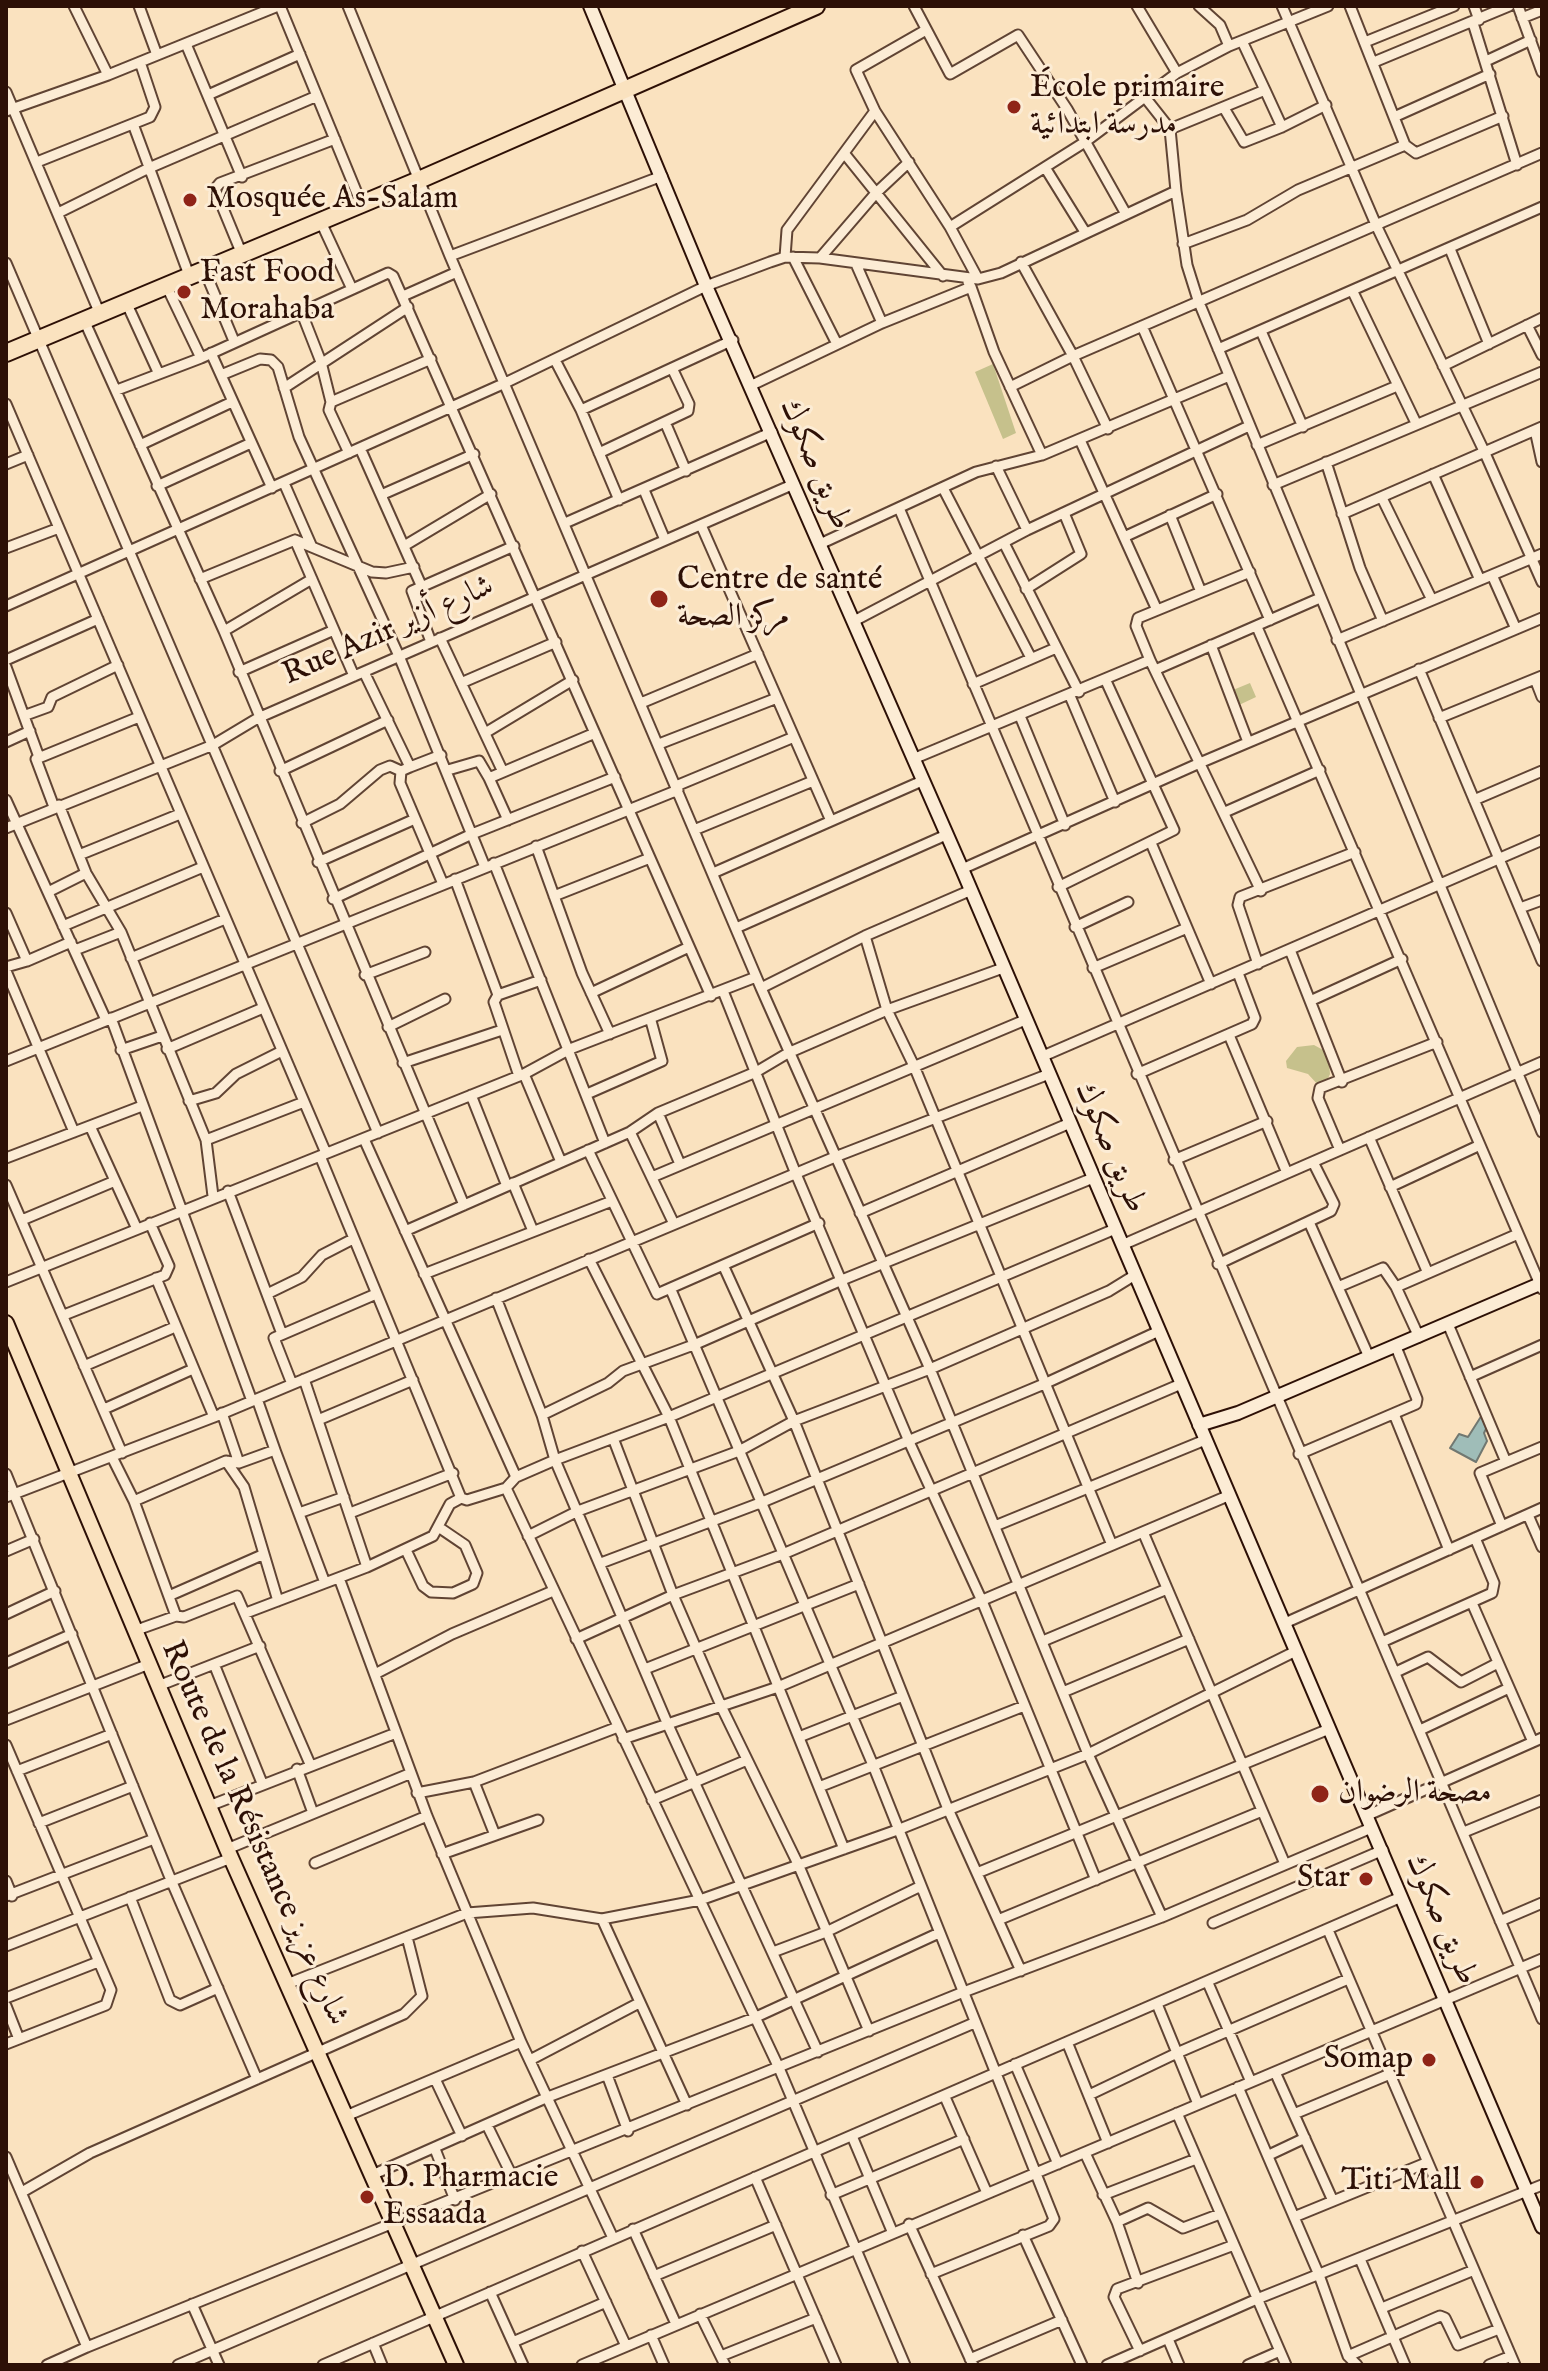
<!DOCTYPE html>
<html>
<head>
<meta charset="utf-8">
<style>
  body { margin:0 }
  #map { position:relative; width:1548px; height:2371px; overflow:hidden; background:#fae2bf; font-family:"IM FELL English",serif }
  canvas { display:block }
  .frame { position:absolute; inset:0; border:8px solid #2d1006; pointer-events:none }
</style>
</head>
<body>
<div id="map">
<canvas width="1548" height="2371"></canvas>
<div class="frame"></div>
</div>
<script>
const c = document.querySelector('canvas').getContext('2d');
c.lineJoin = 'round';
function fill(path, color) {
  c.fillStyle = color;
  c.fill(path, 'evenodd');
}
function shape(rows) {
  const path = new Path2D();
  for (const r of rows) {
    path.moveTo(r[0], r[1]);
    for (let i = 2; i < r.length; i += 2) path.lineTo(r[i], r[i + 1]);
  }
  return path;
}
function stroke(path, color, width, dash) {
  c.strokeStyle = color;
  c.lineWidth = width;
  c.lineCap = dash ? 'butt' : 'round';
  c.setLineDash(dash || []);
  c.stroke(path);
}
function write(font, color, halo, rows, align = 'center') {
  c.font = font + ' "IM FELL English",Amiri,serif';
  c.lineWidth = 6;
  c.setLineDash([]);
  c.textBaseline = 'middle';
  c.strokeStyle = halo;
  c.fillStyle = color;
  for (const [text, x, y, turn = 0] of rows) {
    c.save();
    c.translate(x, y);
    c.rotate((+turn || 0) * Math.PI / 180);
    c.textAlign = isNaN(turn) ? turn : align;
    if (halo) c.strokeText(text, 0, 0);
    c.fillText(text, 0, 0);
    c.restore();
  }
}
fill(shape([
  [993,364,1016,433,1003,439,975,372],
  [1250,683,1256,697,1239,705,1233,690],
  [1314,1045,1325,1051,1329,1062,1330,1074,1326,1083,1319,1086,1308,1074,1287,1068,1286,1061,1297,1047]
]), '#c6c18c');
const water = shape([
  [1482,1415,1488,1425,1484,1433,1487,1441,1476,1462,1450,1448,1459,1434,1468,1437,1482,1415]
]);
fill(water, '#9fbdb8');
stroke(water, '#717871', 2);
const street = shape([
  [74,6,108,75],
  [139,6,157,55],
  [280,6,361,203],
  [348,6,450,256,761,988,865,936,969,891],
  [914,6,950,74,1018,35,1067,109,1126,214],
  [1137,6,1177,73,1229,46,1328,6],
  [1199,6,1220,25,1229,46],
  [1282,6,1377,227,1484,451,1542,582],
  [1474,6,1479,20],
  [1518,6,1542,72],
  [1522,18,1542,10],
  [1473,23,1517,165],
  [1365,42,1454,6],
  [186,44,242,177],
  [1486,61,1531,40],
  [1374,62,1509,6],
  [1265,90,1282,127,1326,105],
  [6,92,100,314],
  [208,95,300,54],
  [1224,108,1244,142,1282,127],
  [6,111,108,75,278,6],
  [875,111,950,227],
  [1394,117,1490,74],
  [133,124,189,275],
  [1170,129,1265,90,1242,41],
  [1405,145,1416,153,1503,116],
  [844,153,943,276],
  [37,162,150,117,155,107,140,62],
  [1046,169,1085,232],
  [1176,191,1187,265,1198,300,1542,1132],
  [58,213,149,168,317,96],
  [320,220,352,289],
  [1183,244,1247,220,1298,190,1405,145,1350,6],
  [1450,249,1489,344],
  [241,252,215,189,220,183,335,139],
  [450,256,662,176],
  [785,257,787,230,875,111,856,70,926,30],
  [793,257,837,344],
  [820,258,876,193,909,162],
  [1021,262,1073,356,1542,153],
  [6,263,378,1133],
  [856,264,882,323],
  [204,269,234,341],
  [978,279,1001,273,1176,191,1170,129,1144,96],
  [166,285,201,358],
  [1353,292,1416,423],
  [403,296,457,272],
  [126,302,158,372],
  [301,311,321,362,331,402],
  [84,320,224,631,464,1205],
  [1527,325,1542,355],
  [1142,326,1270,620],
  [1261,331,1303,427],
  [1218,349,1542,207],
  [211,353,272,488],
  [555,360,581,410,733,340],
  [1443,366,1542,318],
  [221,375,260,359,271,360,278,367,299,437,399,656,485,867],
  [752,385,882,323,971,287,968,282],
  [1010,387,1073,356,1108,429],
  [284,388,408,307],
  [117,390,201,358,388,273,393,276,711,996],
  [6,404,326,1153],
  [581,410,619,500],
  [665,422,686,471],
  [1535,430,1542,462],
  [1080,440,1157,610],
  [140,445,232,402],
  [1257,445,1397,386],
  [360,448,421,585],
  [349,453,329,410,331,402,431,359],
  [599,453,688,411,689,404,672,368],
  [1042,455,1229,376],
  [1326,462,1360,568,1383,621],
  [6,464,28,455],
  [996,466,1027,530],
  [1433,474,1480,580],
  [284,483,312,547],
  [1273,485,1542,372],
  [157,486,251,443],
  [943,488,1031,658],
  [644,490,665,540],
  [381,495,474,454],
  [1382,498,1432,600],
  [899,508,1542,2019],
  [1342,514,1542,427],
  [1170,515,1201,592],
  [565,523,772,432],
  [701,525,831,821],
  [1124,537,1217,494],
  [295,540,354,676],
  [1004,543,1079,692],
  [820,544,976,472,1042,455,994,352,971,287],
  [404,546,491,494],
  [6,548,59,528],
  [1492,575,1516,629],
  [200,579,295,540,372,572,386,573,414,567],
  [1026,589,1081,554,1064,513],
  [6,606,505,383,706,286,770,262,785,257,820,258,978,279,950,227,1085,142,1177,73],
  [854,621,1027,530,1249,426],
  [1257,627,1542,1289],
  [224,631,312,579],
  [440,638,503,772],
  [1337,640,1542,554],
  [431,642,412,591,514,546],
  [1211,645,1248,742],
  [6,660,98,619],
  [1150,660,1136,626,1138,618,1250,572],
  [6,667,39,757],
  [1419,669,1542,961],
  [1155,670,1320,598],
  [239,672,334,630],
  [364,672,410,767,401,771,400,783,443,884],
  [1535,679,1542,697],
  [461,683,556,642],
  [973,684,1056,648],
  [1070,696,1115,802],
  [641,703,758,654],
  [26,715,48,707,52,697,118,665],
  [1020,716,1065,825],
  [1439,718,1542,676],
  [485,733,573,680],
  [6,742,30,731],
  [659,744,777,698],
  [913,759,1150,660,1261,891],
  [410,767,441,755],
  [448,770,479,761,489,778],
  [280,771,388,720],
  [676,786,794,737],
  [6,800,106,1020],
  [1474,800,1542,771],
  [59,805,86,873,121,932,206,1140,213,1196],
  [54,807,36,759,139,717],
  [1225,812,1320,770],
  [508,820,489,778,595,733],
  [302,823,340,804,380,770,390,766,401,771],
  [6,828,213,745,258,718,794,484],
  [694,830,813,781],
  [1151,843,1211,984],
  [536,846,582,973,610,1034],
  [79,855,180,814],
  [318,862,415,819],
  [494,863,605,1143],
  [962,869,1202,762,1542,618],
  [713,873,922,781],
  [455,879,498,995],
  [1058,887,1174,830,1106,681],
  [48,892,86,873],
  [554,896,650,858],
  [333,899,472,834,615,777],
  [1520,908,1542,900],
  [6,913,27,961,6,967],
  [63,926,203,867],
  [1075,927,1128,902],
  [736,928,946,835],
  [865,936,887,1010,914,1066,1112,1545],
  [75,950,121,932],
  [1290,950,1342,1082],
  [131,958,225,919],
  [27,961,71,942],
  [1258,964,1238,905,1240,897,1355,852],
  [1093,968,1187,928],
  [6,971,74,1132],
  [365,975,425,952],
  [761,988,930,1369,1088,1754,1162,1917],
  [723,991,796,1174,911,1446,982,1601,1096,1880],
  [591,993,689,947],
  [1310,1001,1402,959],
  [111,1018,252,1401],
  [388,1027,445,999],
  [1229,1035,1287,1173],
  [167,1049,263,1008],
  [121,1050,162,1036],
  [1041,1057,1542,840],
  [6,1061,678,790],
  [403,1063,502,1030],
  [524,1074,561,1162],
  [1137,1074,1252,1024,1255,1018,1238,973],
  [519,1076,494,1002,498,995,541,980],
  [587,1094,662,1061,651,1021],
  [471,1095,507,1186],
  [189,1101,216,1093,236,1074,282,1051],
  [658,1113,680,1164],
  [90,1126,137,1229],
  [630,1132,674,1224],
  [1369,1137,1427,1271],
  [364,1139,516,1477],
  [206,1140,304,1102],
  [588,1150,657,1294,819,1223],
  [1340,1150,1318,1098,1320,1088,1437,1042],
  [320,1156,461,1498],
  [6,1158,142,1106],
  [1174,1160,1267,1121],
  [652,1177,1025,1020],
  [513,1183,533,1231],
  [6,1185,122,1453],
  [1390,1187,1480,1145],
  [228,1191,282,1334],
  [860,1213,1070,1123],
  [22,1220,115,1181],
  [1309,1222,1369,1357],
  [405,1231,630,1132,658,1113,756,1072,788,1053,887,1010,1003,968],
  [1122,1245,1542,1062],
  [589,1259,669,1417,844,1849],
  [1218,1264,1331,1211,1334,1204,1313,1162],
  [724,1267,794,1421,948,1809,1021,1971],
  [424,1274,612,1201],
  [156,1278,214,1417],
  [6,1282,524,1074,570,1049,756,977],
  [1338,1287,1383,1268,1396,1287],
  [671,1290,873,1765,1054,2219,1049,2226,931,2274],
  [267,1294,302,1277,322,1255,353,1239],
  [496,1298,542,1415,555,1460,668,1725,818,2052],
  [64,1315,165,1275,169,1266,150,1223],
  [1448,1324,1506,1462],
  [1419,1337,1396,1287,1518,1234],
  [84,1366,175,1327],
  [1470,1377,1542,1345],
  [304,1379,367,1567],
  [292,1384,274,1338,376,1294],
  [104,1409,193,1369],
  [222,1413,239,1463],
  [1394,1414,1449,1550],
  [542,1415,608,1383,623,1371,696,1344,842,1280,1093,1178],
  [318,1420,413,1380],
  [613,1438,673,1595,783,1554,1181,1384],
  [275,1450,325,1583],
  [1299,1454,1416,1404,1417,1399,1396,1347],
  [112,1457,134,1501,176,1616],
  [226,1461,244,1487,278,1601],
  [6,1474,171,1880,257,2079],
  [506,1488,779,2068,905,2365],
  [6,1497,214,1417,835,1157,1049,1074],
  [134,1501,226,1461,239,1463,275,1450,257,1399],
  [299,1513,344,1497],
  [350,1513,453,1473],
  [1528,1515,1542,1547],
  [995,1526,1205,1440],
  [1502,1526,1480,1473,1542,1447],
  [1143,1532,1285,1864],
  [528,1536,578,1511,739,1451,794,1421,930,1369,1109,1291,1135,1275],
  [406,1550,423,1586,431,1592,453,1593,473,1584,477,1573,465,1545,440,1528],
  [6,1551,34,1539],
  [601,1563,760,1503,1044,1384,1159,1331],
  [339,1578,427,1816,521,2042,613,2238],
  [171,1595,262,1555],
  [1472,1603,1533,1742],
  [246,1613,367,1567,433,1536,450,1504,461,1498,467,1500,506,1488,516,1477,555,1460,669,1417,1115,1229],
  [6,1614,55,1591],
  [1285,1623,1542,1508],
  [134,1631,176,1616,184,1617,237,1596,310,1764],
  [576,1639,673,1595,722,1708,798,1864,869,2031],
  [1043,1641,1167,1589],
  [1382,1642,1492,1593,1494,1583,1475,1538],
  [6,1663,72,1634],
  [214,1664,262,1783],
  [645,1669,859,1584],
  [1396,1672,1428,1657,1461,1682,1498,1663],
  [375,1674,452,1634,553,1591],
  [158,1686,260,1646],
  [1063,1692,1189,1639],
  [6,1720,149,1664],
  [1420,1730,1509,1688],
  [799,1737,903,1696],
  [623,1739,778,1687,1230,1495],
  [6,1745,111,1990,106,2005,6,2044],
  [297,1769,313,1813],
  [17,1771,112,1734],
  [474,1782,495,1835],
  [819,1787,1024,1706],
  [417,1793,474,1782,618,1727],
  [652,1800,747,1760],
  [209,1806,396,1733],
  [1366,1816,1542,1738],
  [39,1823,133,1786],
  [1464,1832,1542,1800],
  [227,1849,409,1774],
  [442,1854,538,1820],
  [315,1863,427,1816],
  [977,1873,1329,1729],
  [6,1881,12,1896],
  [6,1896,154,1839],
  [130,1897,170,2000,180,2005,218,1988],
  [602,1919,687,2105],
  [998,1920,1262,1811],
  [1500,1921,1542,1903],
  [1213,1923,1383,1850],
  [1328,1930,1515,2365],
  [6,1946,231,1858],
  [773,1952,826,1932,921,1886],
  [1208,1983,1251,2082],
  [287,1984,467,1913,533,1908,602,1919,700,1900,900,1829,1088,1754,1296,1651],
  [6,1998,98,1962],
  [1157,2004,1198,2104],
  [6,2006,19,2039],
  [1067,2042,1108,2143],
  [530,2060,639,2003],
  [1015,2064,1058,2164],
  [1275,2072,1333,2201],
  [607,2075,628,2131],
  [435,2079,462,2136],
  [1238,2087,1319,2275,1348,2356,1357,2365],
  [1089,2095,1177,2053,1348,1979],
  [945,2097,987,2193],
  [1177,2113,1286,2365],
  [1294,2114,1390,2074],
  [346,2116,521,2042],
  [487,2125,512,2176],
  [852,2136,892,2231],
  [435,2149,455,2200],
  [1085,2153,1117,2222,1138,2283],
  [1269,2155,1305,2138],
  [6,2157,87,2347,47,2365],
  [372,2175,548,2097,754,2018,939,1933],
  [755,2177,836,2365],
  [22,2192,90,2153,404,2014,422,1996,407,1937],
  [831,2195,964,2139],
  [1103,2195,1196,2159],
  [1294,2217,1426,2163],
  [1117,2222,1148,2208,1183,2228,1220,2214],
  [909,2224,973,2365],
  [633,2229,676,2324],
  [1023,2235,1082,2365],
  [582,2251,626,2346],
  [1360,2259,1405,2365],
  [654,2276,776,2225],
  [490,2292,523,2365],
  [192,2304,219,2365],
  [1382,2308,1474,2270],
  [700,2314,725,2365],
  [651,2335,664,2365],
  [1168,2339,1179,2365],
  [513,2342,606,2302],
  [373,2343,382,2365],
  [87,2347,961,1993,1162,1917,1371,1828],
  [1140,2351,1114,2297,1117,2289,1234,2245],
  [721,2356,816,2318],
  [1348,2356,1440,2316,1445,2318,1458,2345,1499,2329],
  [970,2359,1062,2320],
  [178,2365,974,2023],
  [323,2365,1401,1897],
  [582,2365,1542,1959],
  [1107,2365,1257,2299,1542,2185],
  [1248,2365,1280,2351],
  [1489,2365,1511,2356]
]);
const secondary = shape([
  [590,6,706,286,962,869,1542,2227],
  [1199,1425,1238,1413,1542,1283]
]);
const primary = shape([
  [6,1323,227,1849,456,2365]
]);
const highway = shape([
  [6,353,419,180,816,6]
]);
stroke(street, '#604434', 13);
stroke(secondary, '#2d1006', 16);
stroke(primary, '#2d1006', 18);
stroke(highway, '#2d1006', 20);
stroke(street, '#fcecd5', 9);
stroke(secondary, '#fcecd5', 12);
stroke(primary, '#fae2bf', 14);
stroke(highway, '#fae2bf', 16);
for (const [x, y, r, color] of [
  [1014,107,8,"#8f2418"],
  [190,200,8,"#8f2418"],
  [184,292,8,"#8f2418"],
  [659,599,10,"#8f2418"],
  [1320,1794,10,"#8f2418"],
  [1366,1879,8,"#8f2418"],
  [1429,2060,8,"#8f2418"],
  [1477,2182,8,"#8f2418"],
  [367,2197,8,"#8f2418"]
]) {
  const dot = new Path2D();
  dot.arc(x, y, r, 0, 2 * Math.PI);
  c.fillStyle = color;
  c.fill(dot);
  stroke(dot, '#fcecd5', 3);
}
write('32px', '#2d1006', '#fcecd5', [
  ["École primaire",1030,89],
  ["مدرسة ابتدائية",1030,126],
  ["Mosquée As-Salam",206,200],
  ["Fast Food",200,274],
  ["Morahaba",200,311],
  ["Centre de santé",677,581],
  ["مركز الصحة",677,618],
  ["مصحة الرضوان",1338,1794],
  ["Star",1350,1879,"right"],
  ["Somap",1413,2060,"right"],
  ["D. Pharmacie",383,2179],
  ["Essaada",383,2216],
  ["Titi Mall",1461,2182,"right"]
], 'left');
write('32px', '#2d1006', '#fcecd5', [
  ["طريق صكوك",814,465,67],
  ["Rue Azir شارع أزير",389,632,-24],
  ["طريق صكوك",1109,1148,67],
  ["Route de la Résistance شارع عزيز",253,1834,66],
  ["طريق صكوك",1440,1920,67]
]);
</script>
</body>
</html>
